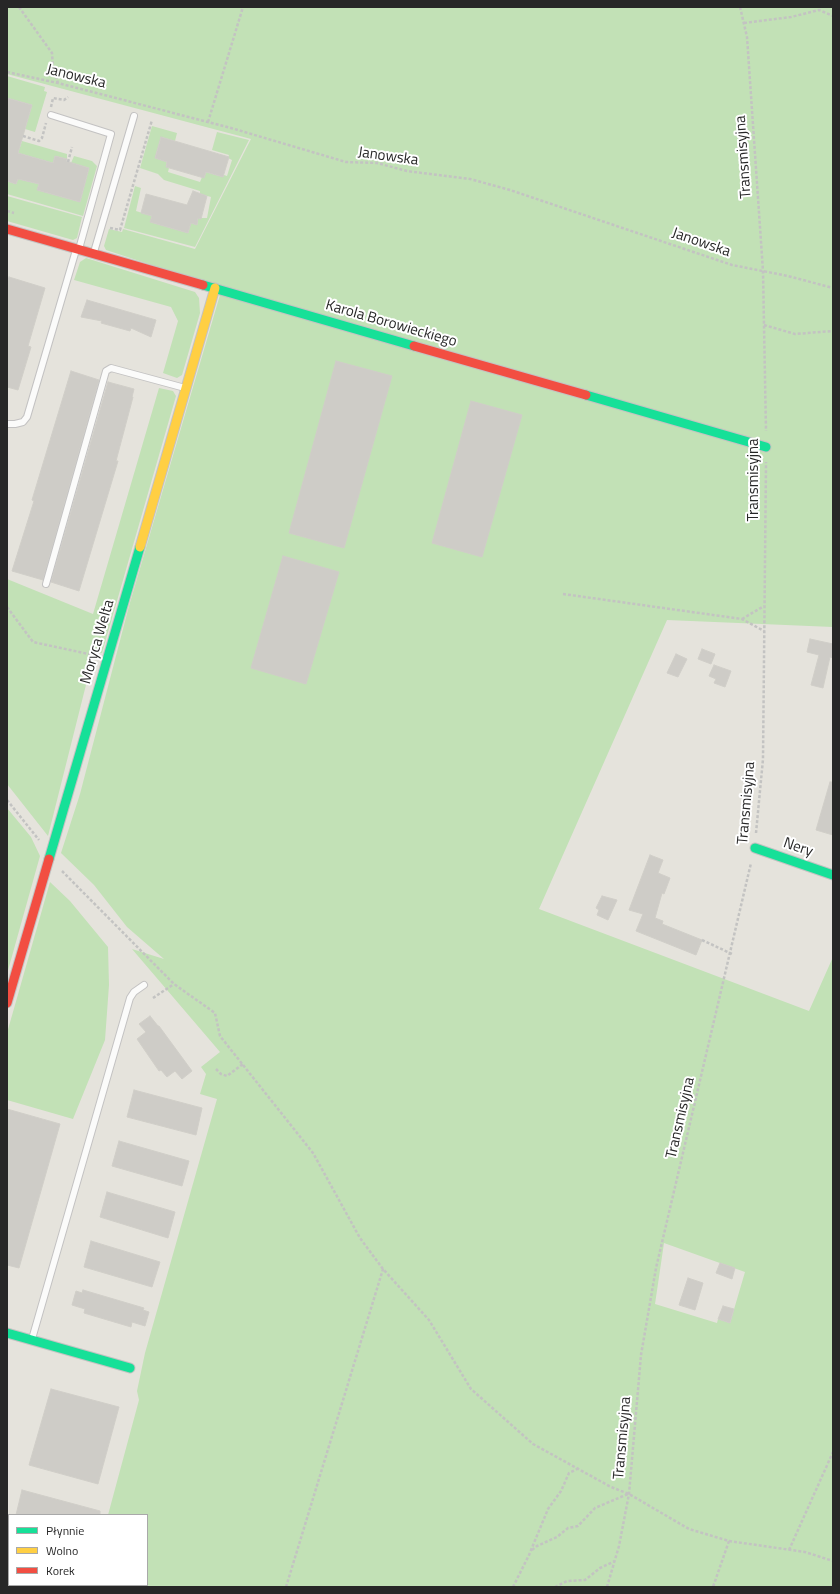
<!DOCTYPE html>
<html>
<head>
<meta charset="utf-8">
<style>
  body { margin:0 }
  #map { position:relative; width:840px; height:1594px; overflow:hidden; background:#e5e3dc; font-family:"Titillium Web",sans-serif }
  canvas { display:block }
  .frame { position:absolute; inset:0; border:8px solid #272727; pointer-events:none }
  .legend { position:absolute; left:8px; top:1514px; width:140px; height:72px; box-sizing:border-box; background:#fff; border:1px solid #a9a9a9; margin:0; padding:5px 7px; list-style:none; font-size:12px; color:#272727 }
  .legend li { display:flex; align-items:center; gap:8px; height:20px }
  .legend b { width:20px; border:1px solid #a9a9a9 }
</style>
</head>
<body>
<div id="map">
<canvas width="840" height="1594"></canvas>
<div class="frame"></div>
<ul class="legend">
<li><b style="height:5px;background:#16e098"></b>Płynnie</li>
<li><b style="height:5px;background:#ffcf43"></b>Wolno</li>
<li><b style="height:5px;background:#f24e42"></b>Korek</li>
</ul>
</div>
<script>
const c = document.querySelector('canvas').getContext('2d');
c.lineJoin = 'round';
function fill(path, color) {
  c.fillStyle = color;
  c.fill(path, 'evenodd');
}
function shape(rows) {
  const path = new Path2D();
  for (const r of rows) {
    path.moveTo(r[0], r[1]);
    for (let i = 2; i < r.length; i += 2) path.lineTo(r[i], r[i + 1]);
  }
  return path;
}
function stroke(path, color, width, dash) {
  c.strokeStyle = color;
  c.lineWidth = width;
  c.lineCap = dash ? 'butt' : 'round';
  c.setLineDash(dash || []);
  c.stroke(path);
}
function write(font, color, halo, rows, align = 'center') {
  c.font = font + ' "Titillium Web",sans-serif';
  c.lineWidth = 4;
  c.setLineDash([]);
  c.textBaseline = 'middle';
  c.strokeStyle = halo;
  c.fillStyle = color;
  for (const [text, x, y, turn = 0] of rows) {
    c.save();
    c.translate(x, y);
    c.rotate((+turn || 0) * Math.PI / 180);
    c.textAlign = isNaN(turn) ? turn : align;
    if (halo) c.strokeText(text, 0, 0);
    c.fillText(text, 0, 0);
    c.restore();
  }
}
fill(shape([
  [7,7,833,7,833,627,667,620,539,909,809,1011,833,957,833,1587,89,1587,89,1585,147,1585,147,1515,108,1515,139,1400,137,1391,145,1353,217,1099,200,1094,206,1074,201,1067,220,1052,132,949,164,959,127,927,94,885,61,853,80,794,129,606,222,288,106,250,104,246,109,229,122,232,123,229,195,249,251,139,7,74],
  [664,1243,745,1272,730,1323,718,1319,717,1323,655,1304],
  [7,76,45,87,44,91,47,92,35,132,25,129,32,105,7,98],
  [152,126,177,133,175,141,161,137,155,158,167,162,166,166,169,168,168,172,200,182,202,177,204,177,206,172,223,177,224,175,227,176,232,160,228,158,229,155,212,150,217,132,249,140,195,247,124,228,135,186,141,188,136,211,152,216,151,222,188,233,191,223,197,225,198,218,207,218,211,197,200,194,200,191,164,180,158,174,140,168],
  [22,141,67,154,67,159,55,156,53,163,18,153],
  [74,156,92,161,97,166,83,216,7,194,7,181,16,184,18,179,39,184,38,190,80,202,89,168,71,163],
  [7,196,82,217,77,238,73,240,7,221],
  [86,258,195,292,199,298,200,313,182,375,177,378,163,373,178,321,171,307,74,280,80,262],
  [159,388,173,391,176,396,102,653,94,653,48,836,7,784,7,579,93,614],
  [7,808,31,837,40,856,7,974],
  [50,882,70,901,108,947,109,985,105,1040,73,1119,7,1100,7,1033]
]), '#c2e1b6');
const building = shape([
  [7,98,32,105,18,153,53,163,55,156,67,159,66,161,89,168,80,202,37,190,39,184,18,179,16,184,7,181,7,98],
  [161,137,229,157,223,177,206,172,204,178,166,167,167,162,155,158,161,137],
  [193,191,207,196,201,219,198,218,197,225,191,223,188,233,150,222,152,216,141,213,146,194,187,205,193,191],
  [9,277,45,288,28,346,31,347,18,390,7,387,7,284,9,277],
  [87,300,156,320,151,337,131,328,130,331,101,323,102,321,81,317,87,300],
  [336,361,392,376,344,548,289,533,336,361],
  [71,371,99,380,43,580,12,571,34,501,32,500,71,371],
  [108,382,134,389,132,397,133,397,116,461,118,461,79,591,51,582,108,382],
  [471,401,522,415,482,557,432,543,471,401],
  [283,556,339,572,306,684,251,668,283,556],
  [810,639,833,644,833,658,830,657,823,688,811,685,819,655,807,652,810,639],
  [702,649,715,654,711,664,698,659,702,649],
  [676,654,687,659,678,677,667,673,676,654],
  [714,665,731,671,725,687,714,683,716,679,709,676,714,665],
  [830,782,833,782,833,835,816,830,830,782],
  [650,855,663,860,658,873,670,878,664,894,662,893,655,918,663,921,662,924,702,940,696,955,636,931,643,914,629,910,650,855],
  [602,896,617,900,608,920,597,915,599,910,596,908,602,896],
  [150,1016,158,1026,159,1026,192,1071,182,1079,175,1071,167,1077,161,1070,159,1071,137,1039,146,1032,139,1024,150,1016],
  [134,1090,202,1108,196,1135,127,1117,134,1090],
  [7,1109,60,1124,19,1268,7,1265,7,1109],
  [119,1141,189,1161,182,1186,112,1166,119,1141],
  [107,1192,175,1212,168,1238,100,1217,107,1192],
  [91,1241,160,1262,152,1287,84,1267,91,1241],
  [720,1263,735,1268,732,1279,716,1273,720,1263],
  [688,1278,703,1283,695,1310,679,1305,688,1278],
  [83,1290,144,1308,143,1310,149,1312,145,1326,132,1322,131,1327,84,1313,85,1309,72,1305,76,1291,82,1293,83,1290],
  [723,1306,734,1309,730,1323,718,1319,723,1306],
  [51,1389,119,1407,98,1484,29,1465,51,1389],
  [22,1490,100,1511,100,1515,16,1515,22,1490]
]);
fill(building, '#ceccc7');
stroke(building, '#d0cec8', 1);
const lane = shape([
  [51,115,111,134,79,249],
  [94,252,134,116],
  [7,424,15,424,23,422,27,417,76,250],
  [46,584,106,371,111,368,185,388],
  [32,1339,130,998,134,992,144,985]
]);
const fast = shape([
  [203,285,414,346],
  [586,395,766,447],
  [755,848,833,875],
  [49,859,140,547],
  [7,1333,130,1368]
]);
const slow = shape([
  [140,547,215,288]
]);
const jam = shape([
  [7,229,203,285],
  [414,346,586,395],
  [7,1003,49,859]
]);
stroke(lane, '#c3c2c2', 8);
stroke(fast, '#c3c2c2', 11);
stroke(slow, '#c3c2c2', 11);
stroke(jam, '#c3c2c2', 11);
stroke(shape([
  [19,7,52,53,53,67,58,83],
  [740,7,747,37,763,271,766,431],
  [744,23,791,17,819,10,833,16],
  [7,72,58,83,231,128,346,162,377,163,407,171,470,179,510,190,732,265,788,276,833,288],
  [51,107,53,98,64,100,68,97],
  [208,122,243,7],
  [23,136,39,141,42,138,46,123],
  [68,162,72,147],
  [7,211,14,213],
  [110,228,120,230,152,120],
  [764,325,795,334,833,331],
  [563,594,742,619,764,631],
  [7,607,33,642,93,655],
  [742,619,764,606],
  [7,800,39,840],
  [756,833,763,759,766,462],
  [62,871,174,984,215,1013,220,1036,313,1153,360,1238,383,1269,429,1320,471,1389,533,1444,611,1487,629,1494,689,1529,729,1541,713,1587],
  [702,940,732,954],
  [153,998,174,984],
  [216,1069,221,1074,227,1076,243,1064],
  [729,1541,805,1552,833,1561],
  [532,1550,537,1546,557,1537,568,1528,578,1526,595,1508,628,1494],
  [789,1550,833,1452],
  [286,1587,383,1269],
  [513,1587,529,1555,548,1509,561,1491,569,1473,577,1469],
  [555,1587,567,1581,585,1580,600,1568,615,1561],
  [607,1587,619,1546,629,1494,641,1355,656,1268,751,863]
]), '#c3c3c2', 2.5, [3, 2]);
stroke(lane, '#fbfbfa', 6);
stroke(fast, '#16e098', 9);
stroke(slow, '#ffcf43', 9);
stroke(jam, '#f24e42', 9);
write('15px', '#272727', '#fff', [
  ["Janowska",76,77,14],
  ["Janowska",388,157,8],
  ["Transmisyjna",744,157,-94],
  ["Janowska",701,243,19],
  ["Karola Borowieckiego",391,324,16],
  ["Transmisyjna",754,480,-90],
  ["Moryca Welta",98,642,-74],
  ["Transmisyjna",747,803,-85],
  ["Nery",798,848,19],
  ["Transmisyjna",681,1118,-77],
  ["Transmisyjna",623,1438,-85]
]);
</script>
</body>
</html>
